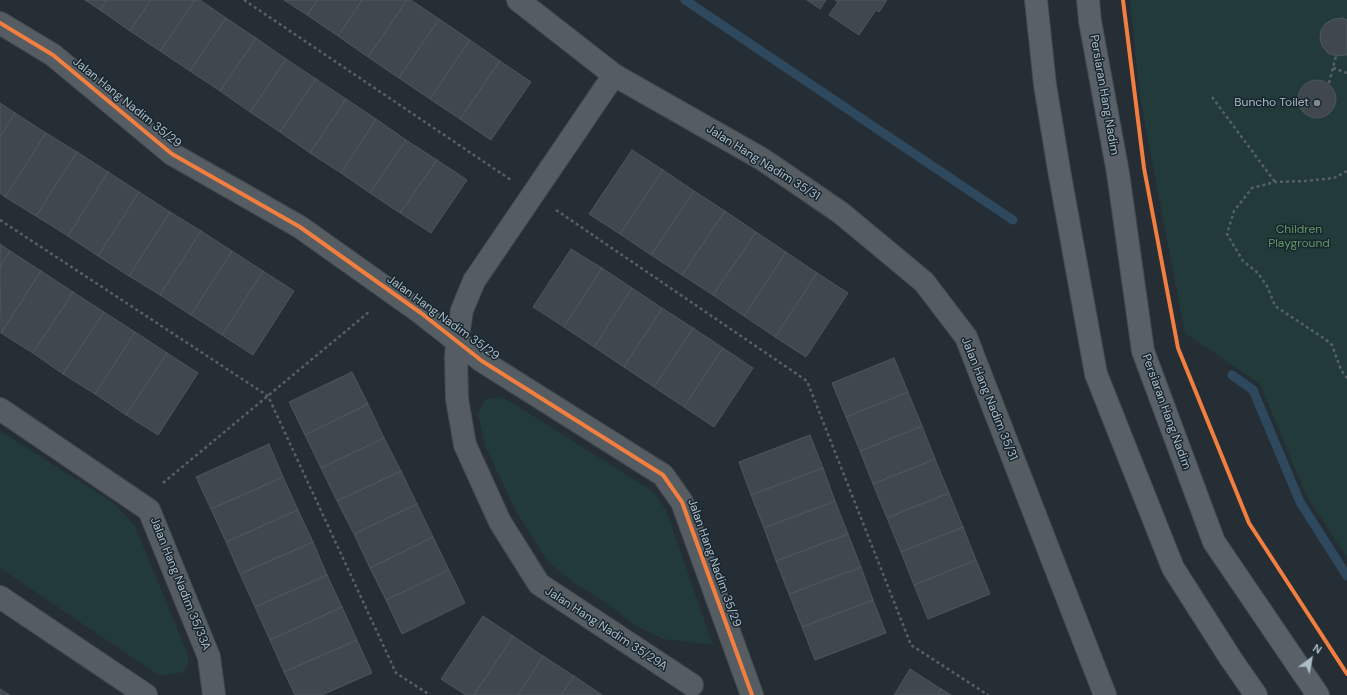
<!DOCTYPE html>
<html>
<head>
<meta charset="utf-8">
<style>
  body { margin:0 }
  #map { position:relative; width:1347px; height:695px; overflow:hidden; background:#252e35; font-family:"DM Sans",sans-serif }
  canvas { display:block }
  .north { position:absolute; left:1291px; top:639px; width:40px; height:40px; -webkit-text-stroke:3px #18262f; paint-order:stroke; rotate:32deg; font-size:11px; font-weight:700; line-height:16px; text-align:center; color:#adbcc7 }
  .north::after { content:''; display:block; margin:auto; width:14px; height:18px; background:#adbcc7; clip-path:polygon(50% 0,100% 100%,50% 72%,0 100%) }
</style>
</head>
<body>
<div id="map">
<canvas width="1347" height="695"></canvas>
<div class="north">N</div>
</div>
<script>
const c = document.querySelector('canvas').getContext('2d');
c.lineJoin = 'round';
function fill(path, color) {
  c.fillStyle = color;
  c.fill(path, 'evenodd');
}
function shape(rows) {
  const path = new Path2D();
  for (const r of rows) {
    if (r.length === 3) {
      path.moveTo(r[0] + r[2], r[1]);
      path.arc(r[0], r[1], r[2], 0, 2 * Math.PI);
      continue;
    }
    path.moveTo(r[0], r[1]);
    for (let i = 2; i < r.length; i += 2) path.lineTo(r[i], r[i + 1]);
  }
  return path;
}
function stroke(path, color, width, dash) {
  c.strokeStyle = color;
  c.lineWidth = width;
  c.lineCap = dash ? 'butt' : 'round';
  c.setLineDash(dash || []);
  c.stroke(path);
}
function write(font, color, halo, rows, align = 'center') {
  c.font = font + ' "DM Sans",sans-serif';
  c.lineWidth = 3;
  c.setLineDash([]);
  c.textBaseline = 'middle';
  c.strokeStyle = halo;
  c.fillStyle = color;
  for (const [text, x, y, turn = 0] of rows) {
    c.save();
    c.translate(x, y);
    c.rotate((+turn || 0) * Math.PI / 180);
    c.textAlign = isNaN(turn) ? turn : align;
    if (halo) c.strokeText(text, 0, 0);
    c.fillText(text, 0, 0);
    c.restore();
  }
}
fill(shape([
  [1130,0,1347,0,1347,558,1306,495,1260,384,1185,333,1140,98],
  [503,397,654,492,666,510,713,645,663,639,635,625,607,603,577,585,548,562,516,511,486,448,478,414,485,399],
  [0,431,114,503,135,526,187,652,189,662,184,672,160,676,0,568]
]), '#223a39');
stroke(shape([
  [685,0,1013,220],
  [1232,375,1253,390,1300,502,1347,576]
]), '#2e495e', 9);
const building = shape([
  [85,0,107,0,100,10,85,0],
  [107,0,151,0,130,31,100,10,107,0],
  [151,0,195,0,160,51,130,31,151,0],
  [195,0,200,0,226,18,190,71,160,51,195,0],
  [284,0,318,0,307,15,284,0],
  [318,0,362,0,338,36,307,15,318,0],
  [362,0,407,0,368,57,338,36,362,0],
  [407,0,411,0,439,19,399,78,368,57,407,0],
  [807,0,826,0,820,9,807,0],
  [835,0,887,0,879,12,876,10,859,35,829,15,838,2,835,0],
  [226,18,256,38,220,91,190,71,226,18],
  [1343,18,1347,20,1347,55,1336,56,1328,53,1322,46,1320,38,1321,30,1326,23,1334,19,1343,18],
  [439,19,470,40,430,99,399,78,439,19],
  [256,38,286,59,250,112,220,91,256,38],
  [470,40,500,61,460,119,430,99,470,40],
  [286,59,316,79,280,132,250,112,286,59],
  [500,61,531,82,491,140,460,119,500,61],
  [316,79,346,99,310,153,280,132,316,79],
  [1317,99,19],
  [346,99,376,119,341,173,310,153,346,99],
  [0,103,15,113,0,137,0,103],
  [15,113,46,133,5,197,0,193,0,137,15,113],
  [376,119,406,140,370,193,341,173,376,119],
  [46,133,77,152,36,216,5,197,46,133],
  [406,140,437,160,400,213,370,193,406,140],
  [632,150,663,170,620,234,589,214,632,150],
  [77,152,108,172,68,236,36,216,77,152],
  [437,160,467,180,431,233,400,213,437,160],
  [663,170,694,191,651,255,620,234,663,170],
  [108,172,139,192,98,256,68,236,108,172],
  [694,191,725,211,682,275,651,255,694,191],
  [139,192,170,212,129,276,98,256,139,192],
  [725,211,756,232,713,295,682,275,725,211],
  [170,212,201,231,160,295,129,276,170,212],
  [201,231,232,251,191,315,160,295,201,231],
  [756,232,786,252,744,316,713,295,756,232],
  [0,244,10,251,0,267,0,244],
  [571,249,602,268,564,327,533,307,571,249],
  [10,251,41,271,1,333,0,267,10,251],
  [232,251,263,271,222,335,191,315,232,251],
  [786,252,817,273,775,337,744,316,786,252],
  [602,268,632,288,594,347,564,327,602,268],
  [41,271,73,292,33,353,1,333,41,271],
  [263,271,294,291,253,355,222,335,263,271],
  [817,273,848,293,806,357,775,337,817,273],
  [632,288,662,308,624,367,594,347,632,288],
  [73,292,104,312,63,374,33,353,73,292],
  [662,308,693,328,654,387,624,367,662,308],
  [104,312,135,332,95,394,63,374,104,312],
  [693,328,723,348,684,407,654,387,693,328],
  [135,332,167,353,126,415,95,394,135,332],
  [723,348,753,368,714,427,684,407,723,348],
  [167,353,198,373,158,435,126,415,167,353],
  [894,358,908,392,846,417,832,383,894,358],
  [352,372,368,404,305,435,289,402,352,372],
  [908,392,922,426,860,451,846,417,908,392],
  [368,404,384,438,321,468,305,435,368,404],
  [922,426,935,459,873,484,860,451,922,426],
  [810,435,823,468,751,495,739,462,810,435],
  [384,438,401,471,337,501,321,468,384,438],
  [269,444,283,477,211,509,196,477,269,444],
  [935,459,949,493,887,518,873,484,935,459],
  [823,468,835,501,764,528,751,495,823,468],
  [401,471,417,504,354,534,337,501,401,471],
  [283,477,298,510,226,542,211,509,283,477],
  [949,493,963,527,901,552,887,518,949,493],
  [835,501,848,534,776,561,764,528,835,501],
  [417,504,433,537,370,568,354,534,417,504],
  [298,510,313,542,240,574,226,542,298,510],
  [963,527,976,560,914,585,901,552,963,527],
  [848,534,861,567,789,594,776,561,848,534],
  [433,537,449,570,386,600,370,568,433,537],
  [313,542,327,575,255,607,240,574,313,542],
  [976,560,990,594,928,619,914,585,976,560],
  [861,567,873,600,802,627,789,594,861,567],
  [449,570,465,603,402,634,386,600,449,570],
  [327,575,342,607,270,640,255,607,327,575],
  [873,600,886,633,815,660,802,627,873,600],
  [342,607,357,640,284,672,270,640,342,607],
  [483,616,513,636,474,695,466,695,441,679,483,616],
  [513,636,543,656,518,695,474,695,513,636],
  [357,640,372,673,322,695,295,695,284,672,357,640],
  [543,656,574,676,561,695,518,695,543,656],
  [910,669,941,689,937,695,894,695,910,669],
  [574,676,602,695,561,695,574,676],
  [0,689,10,695,0,695,0,689],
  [941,689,951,695,937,695,941,689]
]);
fill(building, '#40484e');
stroke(building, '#4c565d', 1);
const street = shape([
  [518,0,614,75,762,159,841,213,924,282,966,337,1105,695],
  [0,23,53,55,172,154,300,227,421,313,482,361,663,475,682,502,752,695],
  [614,75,474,281,462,310,457,342,456,358,457,399,465,445,500,522,539,584,692,685],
  [0,409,149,510,209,657,214,695],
  [0,597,146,695]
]);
const secondary = shape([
  [1036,0,1045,85,1059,170,1096,374,1173,568,1231,659,1256,695],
  [1088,0,1090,21,1118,173,1143,351,1214,542,1318,695]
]);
stroke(street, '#434a4f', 24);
stroke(secondary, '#434a4f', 24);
stroke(shape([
  [244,0,511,180],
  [1333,68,1347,73],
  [1329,83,1336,56],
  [1212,97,1275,182],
  [1347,171,1334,178,1305,181,1275,182,1252,188,1234,211,1227,234,1243,261,1258,273,1267,286,1275,306,1325,339,1332,345,1341,370,1347,378],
  [556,210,807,381,911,645,988,695],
  [0,220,268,396,396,673,430,695],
  [163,483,370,311]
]), '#586066', 2.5, [3, 3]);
stroke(street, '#555d62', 22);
stroke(secondary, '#596067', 22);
stroke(shape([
  [1123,0,1144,168,1178,348,1249,523,1347,674],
  [0,23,53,55,172,154,300,227,421,313,482,361,663,475,682,502,752,695]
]), '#f27e40', 4);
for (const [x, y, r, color] of [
  [1317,103,4,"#7d8a94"]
]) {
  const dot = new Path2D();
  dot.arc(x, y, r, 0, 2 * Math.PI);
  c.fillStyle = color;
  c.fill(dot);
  stroke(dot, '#18262f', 1.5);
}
write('12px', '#adbcc7', '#18262f', [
  ["Persiaran Hang Nadim",1104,95,80],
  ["Jalan Hang Nadim 35/29",127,103,39],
  ["Jalan Hang Nadim 35/31",763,163,32],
  ["Jalan Hang Nadim 35/29",443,318,36],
  ["Jalan Hang Nadim 35/31",989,399,68],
  ["Persiaran Hang Nadim",1166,412,70],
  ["Jalan Hang Nadim 35/29",714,563,70],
  ["Jalan Hang Nadim 35/33A",180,584,68],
  ["Jalan Hang Nadim 35/29A",606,629,33]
]);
write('12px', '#adbcc7', '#18262f', [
  ["Buncho Toilet",1309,103]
], 'right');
write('12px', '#629a66', '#18262f', [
  ["Children",1299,230],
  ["Playground",1299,244]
]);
</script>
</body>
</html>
